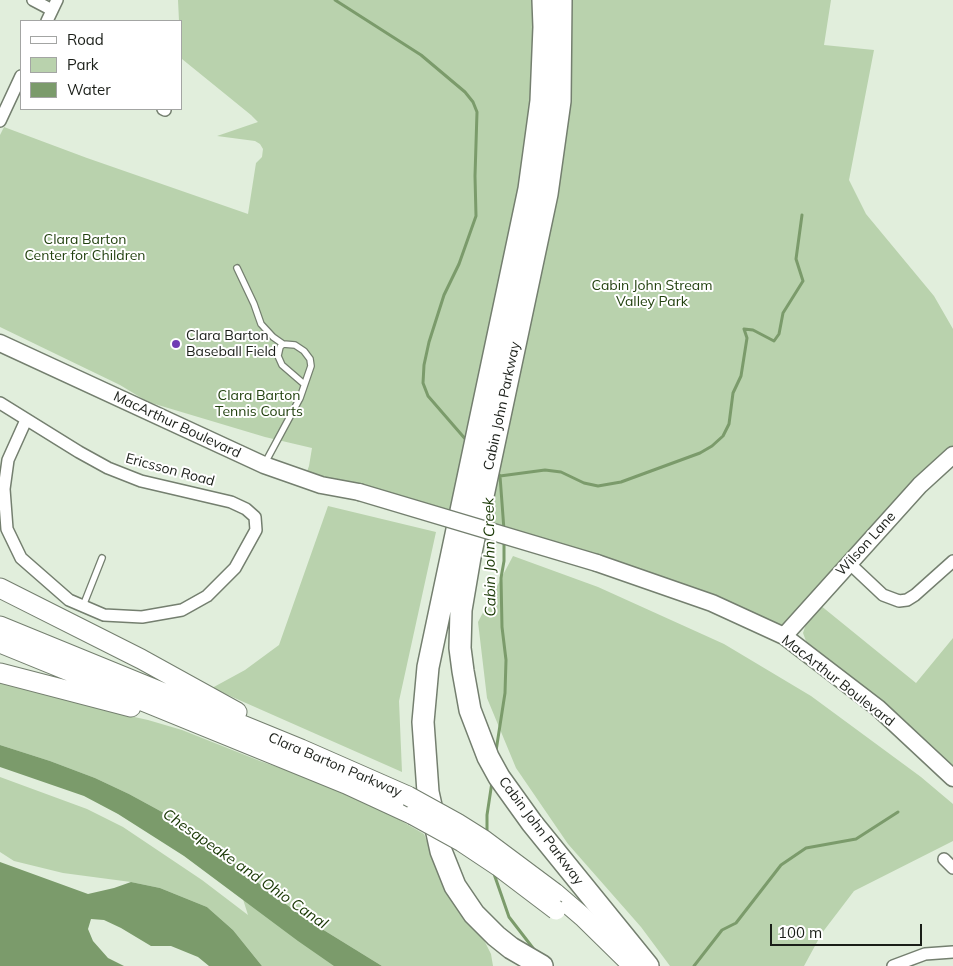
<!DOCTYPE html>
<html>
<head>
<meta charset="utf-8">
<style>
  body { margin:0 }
  #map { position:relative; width:953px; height:966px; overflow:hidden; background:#e1eedc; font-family:Mulish,sans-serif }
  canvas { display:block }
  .legend { position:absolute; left:20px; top:20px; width:162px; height:90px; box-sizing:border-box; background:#fff; border:1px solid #a3a5a3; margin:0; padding:6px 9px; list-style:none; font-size:15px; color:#1a1e18 }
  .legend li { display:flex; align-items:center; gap:10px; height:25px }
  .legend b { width:25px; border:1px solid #a3a5a3 }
  .scale { position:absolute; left:770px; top:924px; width:152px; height:22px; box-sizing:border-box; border:2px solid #1a1e18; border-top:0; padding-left:6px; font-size:15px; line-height:18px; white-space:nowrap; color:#1a1e18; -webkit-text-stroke:4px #fff; paint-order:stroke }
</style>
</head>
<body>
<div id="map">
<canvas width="953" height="966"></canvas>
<ul class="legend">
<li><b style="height:6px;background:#fff"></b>Road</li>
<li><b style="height:14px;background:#b9d2ad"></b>Park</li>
<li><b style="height:14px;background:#7b9b6b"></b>Water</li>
</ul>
<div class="scale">100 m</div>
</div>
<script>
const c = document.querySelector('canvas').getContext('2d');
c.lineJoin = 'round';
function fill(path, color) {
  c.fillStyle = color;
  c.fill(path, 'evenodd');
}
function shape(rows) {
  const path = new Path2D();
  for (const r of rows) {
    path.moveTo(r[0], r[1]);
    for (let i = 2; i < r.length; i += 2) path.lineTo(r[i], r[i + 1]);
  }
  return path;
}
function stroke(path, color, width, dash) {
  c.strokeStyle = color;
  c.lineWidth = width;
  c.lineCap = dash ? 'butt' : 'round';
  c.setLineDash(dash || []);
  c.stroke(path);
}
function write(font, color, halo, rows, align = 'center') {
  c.font = font + ' Mulish,sans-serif';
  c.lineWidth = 4;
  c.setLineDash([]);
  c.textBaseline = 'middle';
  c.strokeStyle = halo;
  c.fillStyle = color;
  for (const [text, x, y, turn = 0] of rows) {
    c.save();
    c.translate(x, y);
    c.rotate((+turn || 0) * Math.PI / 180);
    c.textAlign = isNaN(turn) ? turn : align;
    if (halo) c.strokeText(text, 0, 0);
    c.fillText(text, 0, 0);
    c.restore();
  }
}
fill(shape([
  [178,0,831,0,824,45,874,50,849,180,866,214,934,296,953,329,953,455,784,636,730,611,304,480,309,466,312,448,265,437,148,402,120,385,0,327,0,135,4,127,87,158,248,214,256,163,262,157,263,149,260,144,255,141,217,136,258,122,251,115,182,59,181,21,179,21],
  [328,506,436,532,399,701,402,772,212,688,245,670,279,645],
  [513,556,598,587,724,644,811,696,921,777,953,804,953,841,854,891,822,933,804,966,670,966,641,927,568,844,516,768,487,698,478,622],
  [820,605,916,683,953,638,953,769,813,651,806,641,803,633,807,621],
  [0,680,78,700,107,711,148,720,182,730,260,761,332,786,379,808,424,834,443,881,465,917,484,940,491,954,493,966,382,966,309,921,272,894,213,846,175,819,129,794,95,778,50,761,0,745],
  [0,777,87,809,123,827,202,880,248,915,241,893,345,966,262,966,233,930,207,907,160,888,131,882,63,873,14,861,0,852]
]), '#b9d2ad');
fill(shape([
  [0,745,50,761,95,778,129,794,175,819,213,846,272,894,309,921,382,966,334,966,298,941,184,856,118,814,84,796,0,767],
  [0,862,88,894,114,888,131,882,160,888,207,907,233,930,262,966,209,966,198,957,171,946,151,946,121,928,104,920,91,919,88,929,93,941,108,958,124,966,0,966]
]), '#7b9b6b');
stroke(shape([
  [335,0,421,55,465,92,473,102,477,112,475,176,476,216,459,264,444,295,429,342,424,365,423,383,428,396,467,441],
  [497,472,500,476,504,530],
  [500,476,545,470,561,472,584,483,598,486,621,482,700,453,712,446,723,436,729,424,733,393,741,376,747,338,744,329,753,330,774,341,779,334,783,313,803,281,796,259,802,215],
  [496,751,505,693,506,660,502,627,501,578,504,561,504,541],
  [487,835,487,815,492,782],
  [493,871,509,917,536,952],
  [694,966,722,930,736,923,781,865,806,848,856,839,898,812]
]), '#7b9b6b', 3);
const service = shape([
  [237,268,254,304,261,324,273,337,283,344],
  [265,463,300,398,311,366,310,359,304,351,295,345,283,344,280,347,278,356,282,365,304,384],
  [83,606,102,558]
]);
const minor = shape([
  [33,0,52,10],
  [47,21,57,0],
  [163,109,165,110],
  [0,121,21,76],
  [0,403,79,452,108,468,141,481,231,502,246,509,255,517,256,530,235,568,207,596,182,610,142,617,104,615,69,600,21,558,7,529,4,489,8,460,26,420],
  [849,563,883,595,899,601,907,600,915,595,953,561],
  [944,859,953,868],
  [893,966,925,954,953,952]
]);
const secondary = shape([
  [0,343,264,465,321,485,359,492],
  [597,563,712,603,784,636,878,708,953,778],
  [784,636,920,485,953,455]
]);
const primary = shape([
  [0,588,141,659,237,712],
  [0,626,301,749,408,796],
  [0,643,346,784,413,815],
  [0,673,131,707],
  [555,893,583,917,633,966]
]);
const motorway = shape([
  [561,0,560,101,547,194,470,557,461,610,460,648,463,671,470,710,488,757,499,777,532,823,648,966],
  [542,966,511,948,496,936,474,914,455,886,441,851,428,792,423,722,428,667,529,189,541,101,544,27,543,0]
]);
stroke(service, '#747f6f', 8);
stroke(minor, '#747f6f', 14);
stroke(secondary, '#747f6f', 19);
stroke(primary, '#747f6f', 21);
stroke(motorway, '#747f6f', 24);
stroke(service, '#fff', 5.5);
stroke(minor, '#fff', 11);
stroke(secondary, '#fff', 16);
stroke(primary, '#fff', 19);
stroke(motorway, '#fff', 21);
const secondaryBridge = shape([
  [359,492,597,563]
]);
const primaryBridge = shape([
  [408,796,457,823,484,840,555,893],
  [413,815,462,842,498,866,556,910]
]);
stroke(secondaryBridge, '#747f6f', 19, []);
stroke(primaryBridge, '#747f6f', 21, []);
stroke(secondaryBridge, '#fff', 16);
stroke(primaryBridge, '#fff', 19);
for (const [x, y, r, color] of [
  [176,344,5,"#703cb3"]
]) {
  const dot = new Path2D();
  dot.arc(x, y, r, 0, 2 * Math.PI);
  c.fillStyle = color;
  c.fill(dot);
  stroke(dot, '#fff', 2);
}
write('14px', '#22410f', '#fff', [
  ["Clara Barton",85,240],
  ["Center for Children",85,256],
  ["Cabin John Stream",652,286],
  ["Valley Park",652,302],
  ["Clara Barton",259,396],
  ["Tennis Courts",259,412]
]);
write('14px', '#1a1e18', '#fff', [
  ["Clara Barton",186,336],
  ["Baseball Field",186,352]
], 'left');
write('14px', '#1a1e18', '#fff', [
  ["Cabin John Parkway",502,406,-78],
  ["MacArthur Boulevard",177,425,25],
  ["Ericsson Road",170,470,15],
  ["Wilson Lane",866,544,-48],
  ["MacArthur Boulevard",838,681,38],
  ["Clara Barton Parkway",335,765,23],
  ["Cabin John Parkway",541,831,53]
]);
write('italic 15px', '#183703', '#fff', [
  ["Cabin John Creek",490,557,-91],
  ["Chesapeake and Ohio Canal",245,869,35]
]);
</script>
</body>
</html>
